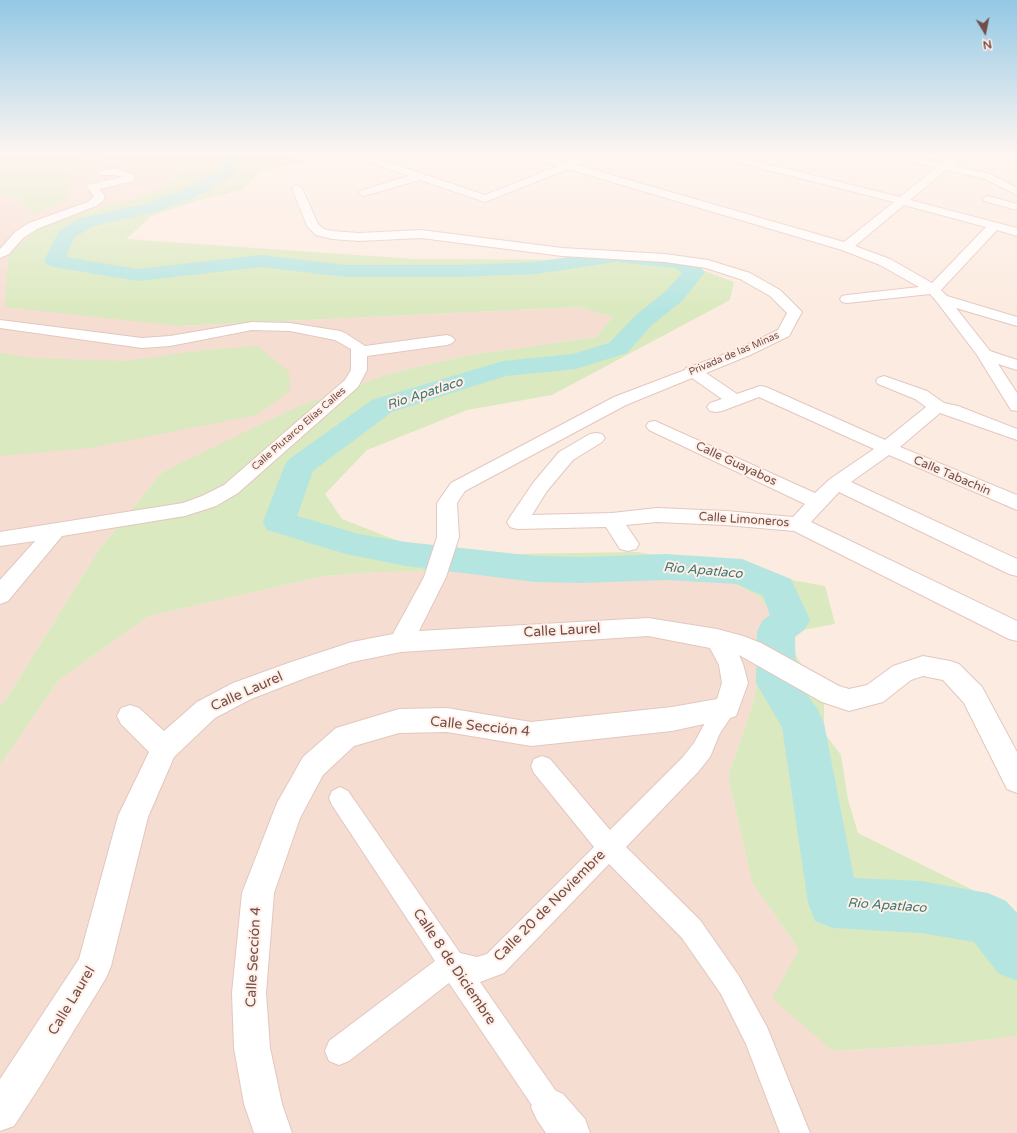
<!DOCTYPE html>
<html>
<head>
<meta charset="utf-8">
<style>
  body { margin:0 }
  #map { position:relative; width:1017px; height:1133px; overflow:hidden; background:#fcebe0; font-family:"Varela Round",sans-serif }
  canvas { display:block }
  .north { position:absolute; left:965px; top:12px; width:40px; height:40px; -webkit-text-stroke:3px #ffefe6; paint-order:stroke; rotate:170deg; font-size:11px; font-weight:700; line-height:16px; text-align:center; color:#734d48 }
  .north::after { content:''; display:block; margin:auto; width:14px; height:18px; background:#734d48; clip-path:polygon(50% 0,100% 100%,50% 72%,0 100%) }
</style>
</head>
<body>
<div id="map">
<canvas width="1017" height="1133"></canvas>
<div class="north">N</div>
</div>
<script>
const c = document.querySelector('canvas').getContext('2d');
c.lineJoin = 'round';
function fill(path, color) {
  c.fillStyle = color;
  c.fill(path, 'evenodd');
}
function shape(rows) {
  const path = new Path2D();
  for (const r of rows) {
    path.moveTo(r[0], r[1]);
    for (let i = 2; i < r.length; i += 2) path.lineTo(r[i], r[i + 1]);
  }
  return path;
}
function stroke(path, color, width, dash) {
  c.strokeStyle = color;
  c.lineWidth = width;
  c.lineCap = dash ? 'butt' : 'round';
  c.setLineDash(dash || []);
  c.stroke(path);
}
function write(font, color, halo, rows, align = 'center') {
  c.font = font + ' "Varela Round",sans-serif';
  c.lineWidth = 4;
  c.setLineDash([]);
  c.textBaseline = 'middle';
  c.strokeStyle = halo;
  c.fillStyle = color;
  for (const [text, x, y, turn = 0] of rows) {
    c.save();
    c.translate(x, y);
    c.rotate((+turn || 0) * Math.PI / 180);
    c.textAlign = isNaN(turn) ? turn : align;
    if (halo) c.strokeText(text, 0, 0);
    c.fillText(text, 0, 0);
    c.restore();
  }
}
fill(shape([
  [87,159,161,163,182,173,160,189,132,200,64,217,8,255,7,275,179,326,580,307,613,317,596,337,464,356,392,373,162,472,98,551,5,701,0,706,0,193,22,201,66,201,69,186,76,174,64,162],
  [483,571,723,579,759,596,771,612,753,704,728,776,752,882,799,950,833,1051,951,1044,1017,1036,1017,1133,0,1133,0,765,59,680,149,616,325,576,377,572]
]), '#f6ddd2');
fill(shape([
  [0,154,284,154,305,161,260,172,242,190,197,201,152,216,126,239,414,259,628,260,697,268,734,282,730,300,552,395,467,410,367,450,325,494,342,519,406,544,454,555,637,552,825,586,835,624,787,633,790,645,824,704,824,733,841,755,848,800,858,833,1017,912,1017,1036,951,1044,833,1051,772,998,799,950,752,882,728,776,753,704,771,612,759,596,723,579,483,571,377,572,325,576,149,616,59,680,0,765,0,706,5,701,98,551,162,472,299,406,392,373,464,356,596,337,613,317,580,307,179,326,5,307,8,255,37,230,64,217,132,200,160,189,181,173,161,163,87,159,65,162,76,174,69,186,66,201,32,215,22,201,0,193],
  [258,346,289,372,290,391,257,415,91,448,0,456,0,353,35,358,124,361,206,350]
]), '#dae9bf');
fill(shape([
  [218,154,238,154,240,157,233,177,196,197,156,212,93,226,74,238,66,257,138,269,261,255,346,265,459,265,535,262,616,250,681,256,688,258,701,268,705,272,682,301,652,325,627,353,576,369,506,376,392,412,313,471,297,516,359,534,406,542,535,556,582,557,666,554,742,559,791,579,810,620,804,630,795,637,796,679,818,710,824,723,854,878,921,881,988,893,1006,901,1017,913,1017,981,998,973,974,942,921,933,833,928,815,921,808,903,782,727,756,683,757,631,763,620,770,615,763,596,737,584,666,580,582,583,535,582,406,566,346,554,267,530,263,522,284,467,288,460,372,400,503,361,573,354,609,343,636,315,666,291,682,273,675,268,616,262,535,274,459,277,346,277,261,267,138,281,54,267,47,265,44,261,59,231,80,218,145,204,184,189,220,171,224,159,218,154]
]), '#b5e5e1');
const pedestrian = shape([
  [727,699,734,702,737,708,720,733,710,757,698,772,626,847,700,920,739,976,767,1027,810,1133,780,1133,746,1044,721,994,682,938,609,864,504,973,480,982,560,1097,565,1107,560,1117,550,1122,540,1117,449,983,349,1061,339,1065,329,1061,325,1051,329,1041,435,961,332,805,329,798,332,791,340,787,348,791,460,953,477,957,487,954,594,847,534,773,531,766,534,759,542,756,550,759,610,830,682,758,694,743,706,721,720,702,727,699]
]);
const minor = shape([
  [349,154,364,154,485,195,558,166,526,156,524,154,540,154,567,162,587,154,601,154,599,156,577,165,844,242,894,202,712,156,710,154,727,154,900,197,936,168,883,156,881,154,900,154,943,163,956,154,968,154,953,166,990,174,1017,188,1017,195,983,178,946,170,910,200,1017,228,1017,236,997,230,941,290,947,296,1017,317,1017,326,956,308,990,351,1017,360,1017,370,998,364,1017,393,1017,411,1011,410,977,355,937,302,930,294,847,303,842,302,840,299,842,296,847,295,919,287,880,265,842,250,568,169,485,202,420,180,364,196,359,193,360,191,409,176,351,156,349,154],
  [904,205,986,227,932,283,890,259,855,246,904,205],
  [117,169,134,175,135,177,133,181,99,189,105,196,103,201,96,206,37,229,23,238,9,254,0,258,0,249,15,232,29,223,88,202,94,196,87,187,88,185,122,177,116,175,100,175,99,173,100,171,117,169],
  [297,185,302,188,318,224,324,229,332,231,359,233,421,230,562,248,665,254,708,260,750,273,780,290,802,312,789,336,750,355,706,373,737,394,760,386,766,387,885,440,926,407,915,399,878,384,876,381,878,378,884,376,927,391,944,403,958,406,1017,429,1017,440,940,413,900,447,1017,495,1017,510,889,455,851,482,1017,559,1017,576,1009,574,839,492,811,522,1017,621,1017,641,1009,639,794,531,726,525,657,522,626,525,639,544,636,549,628,551,620,549,606,527,517,529,510,527,507,522,510,517,533,483,559,452,590,434,596,433,602,434,605,438,602,442,573,460,547,491,532,515,612,513,657,508,726,511,793,517,805,504,649,430,646,426,649,422,655,421,815,493,830,479,874,449,759,397,722,411,716,412,710,411,707,407,710,403,722,399,692,378,626,405,465,491,457,503,459,537,446,577,419,631,648,618,717,629,743,636,761,643,839,686,849,689,867,685,893,666,923,656,950,661,959,664,982,687,1017,752,1017,793,1007,789,964,703,943,680,923,676,911,680,883,702,849,711,822,702,739,655,743,664,748,683,736,716,727,719,672,731,531,746,447,732,399,733,354,746,323,775,300,818,274,893,266,993,270,1048,282,1104,292,1133,254,1133,244,1104,234,1048,232,993,242,893,277,803,303,757,336,728,399,709,447,708,531,722,672,707,717,699,722,683,719,665,710,648,648,636,401,652,352,662,308,677,251,699,215,718,174,757,148,817,111,966,106,978,40,1086,14,1126,0,1131,0,1079,79,959,118,816,149,752,121,724,117,716,121,708,130,705,139,708,164,731,197,702,233,683,291,662,352,642,393,634,424,577,437,537,437,503,451,483,614,397,685,370,686,368,693,366,738,349,778,330,787,313,770,296,740,279,706,268,665,262,562,256,421,238,359,241,332,239,316,235,307,226,292,188,297,185],
  [988,196,1017,204,1017,210,984,201,982,199,988,196],
  [0,320,142,338,170,336,252,322,290,323,340,331,345,333,365,346,447,335,452,337,455,340,452,343,447,345,367,356,367,370,358,387,238,493,216,506,185,516,62,536,8,601,0,604,0,580,35,541,0,546,0,532,183,503,202,496,224,485,345,380,351,370,351,349,335,340,290,331,252,330,170,346,142,348,0,328,0,320],
  [550,1088,563,1094,585,1119,590,1133,546,1133,537,1120,531,1107,537,1094,550,1088]
]);
stroke(pedestrian, '#e2c7bf', 2);
stroke(minor, '#e2c7bf', 2);
fill(pedestrian, '#fff');
fill(minor, '#fff');
const sky = c.createLinearGradient(0, 0, 0, 313);
sky.addColorStop(0, '#93c8e5');
sky.addColorStop(0.49, '#fef6f1');
sky.addColorStop(1, '#fef6f100');
c.fillStyle = sky;
c.fillRect(0, 0, 1017, 313);
write('10px', '#734d48', '#ffefe6', [
  ["Privada de las Minas",734,354,-23],
  ["Calle Plutarco Elías Calles",299,429,-41]
]);
write('12px', '#734d48', '#ffefe6', [
  ["Calle Guayabos",736,464,25],
  ["Calle Tabachín",952,476,23],
  ["Calle Limoneros",744,520,4]
]);
write('italic 13px', '#3c7875', '#ffefe6', [
  ["Rio Apatlaco",425,394,-18],
  ["Rio Apatlaco",703,571,5],
  ["Rio Apatlaco",887,906,4]
]);
write('14px', '#734d48', '#ffefe6', [
  ["Calle Laurel",562,631,-3],
  ["Calle Laurel",247,692,-24],
  ["Calle Sección 4",480,727,6],
  ["Calle 20 de Noviembre",550,906,-45],
  ["Calle Sección 4",254,957,-87],
  ["Calle 8 de Diciembre",454,967,56],
  ["Calle Laurel",72,1001,-59]
]);
</script>
</body>
</html>
